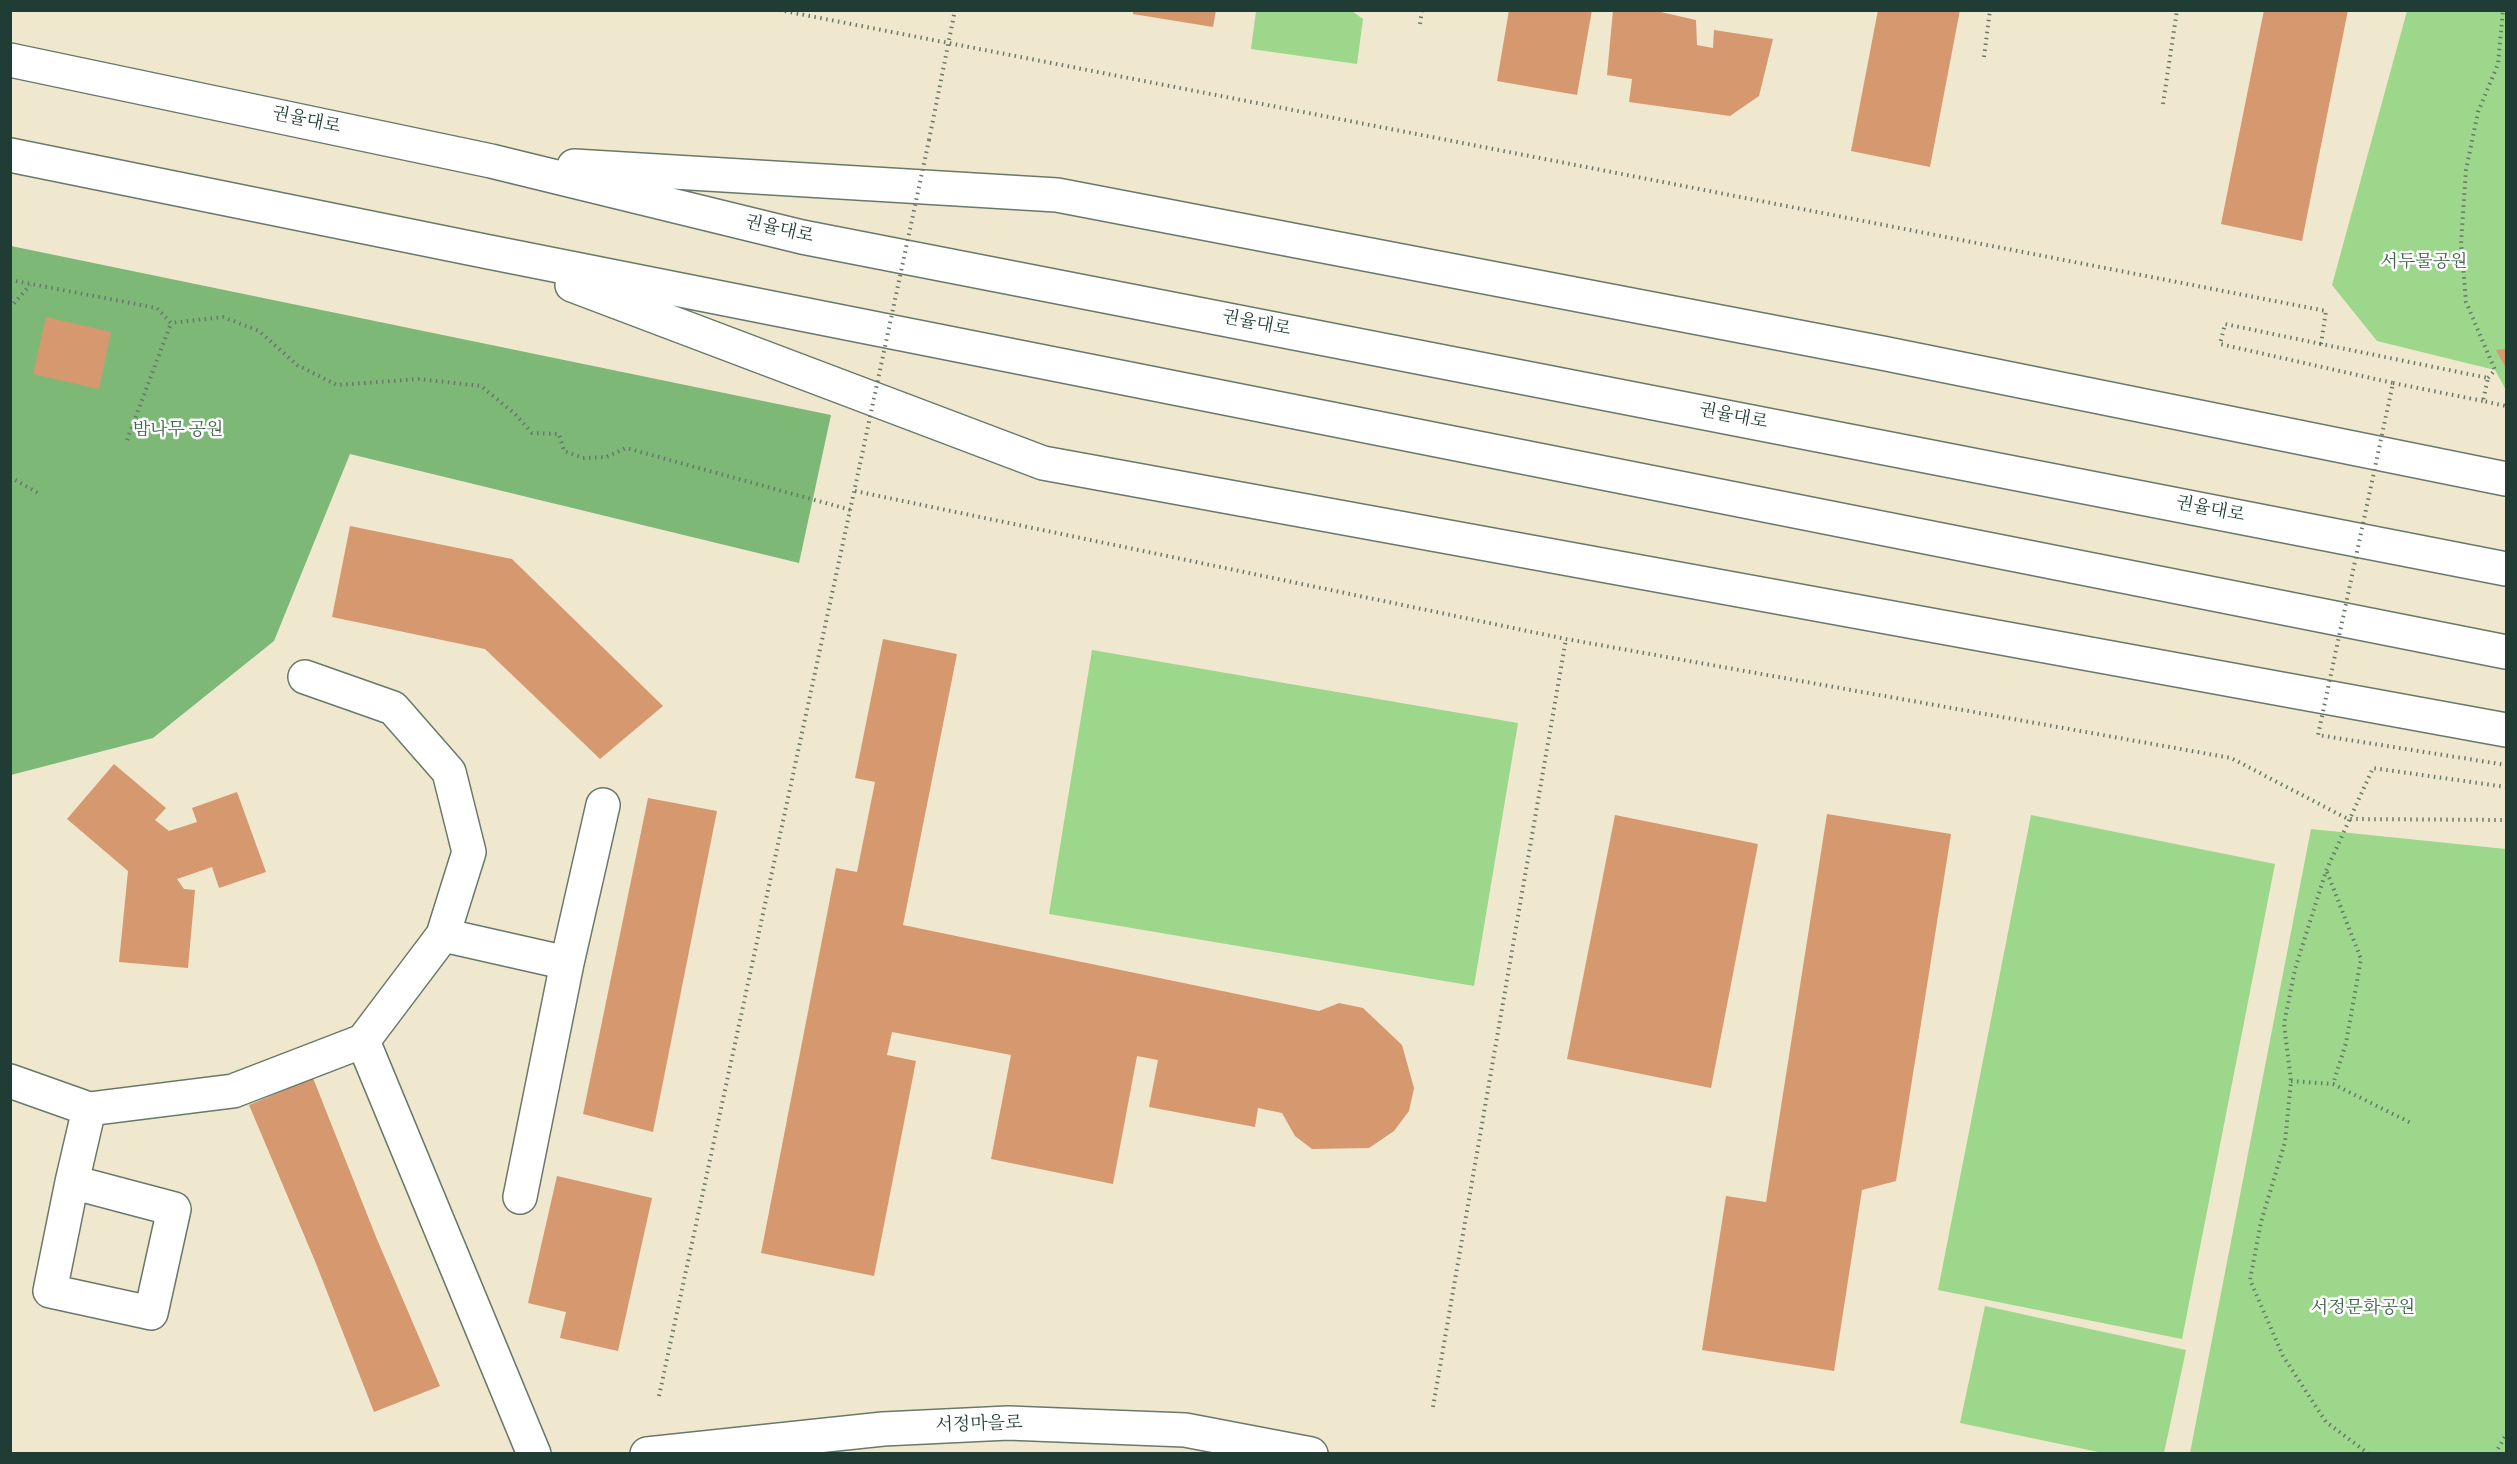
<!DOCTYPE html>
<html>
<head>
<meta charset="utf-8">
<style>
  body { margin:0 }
  #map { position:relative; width:2517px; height:1464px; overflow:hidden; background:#f0e8ce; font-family:Vollkorn,serif }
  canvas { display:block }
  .frame { position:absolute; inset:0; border:12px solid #1f3d34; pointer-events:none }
</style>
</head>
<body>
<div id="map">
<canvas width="2517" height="1464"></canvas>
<div class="frame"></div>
</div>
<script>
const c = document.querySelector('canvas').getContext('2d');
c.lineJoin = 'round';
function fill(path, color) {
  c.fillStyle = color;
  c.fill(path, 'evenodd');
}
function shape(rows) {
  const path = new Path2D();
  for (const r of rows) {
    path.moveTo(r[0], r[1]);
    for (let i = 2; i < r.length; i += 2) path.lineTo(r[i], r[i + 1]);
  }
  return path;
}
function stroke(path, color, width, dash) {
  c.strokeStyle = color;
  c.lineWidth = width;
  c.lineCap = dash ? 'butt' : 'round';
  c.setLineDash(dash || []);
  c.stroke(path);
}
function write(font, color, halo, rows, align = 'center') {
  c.font = font + ' Vollkorn,"Noto Serif KR",serif';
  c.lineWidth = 5;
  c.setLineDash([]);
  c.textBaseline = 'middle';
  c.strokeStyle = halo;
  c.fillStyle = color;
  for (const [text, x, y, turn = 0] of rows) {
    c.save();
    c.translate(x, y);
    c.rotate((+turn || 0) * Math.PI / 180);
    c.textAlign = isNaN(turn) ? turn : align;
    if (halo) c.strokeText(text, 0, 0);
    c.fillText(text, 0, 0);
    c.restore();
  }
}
fill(shape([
  [1256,11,1352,11,1363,19,1357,64,1251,49],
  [2407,11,2506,11,2506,390,2495,370,2377,341,2332,285],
  [1092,650,1518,723,1474,986,1049,914],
  [2031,815,2275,864,2182,1339,1938,1290],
  [2311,829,2506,849,2506,1453,2190,1453],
  [1985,1306,2186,1350,2164,1453,2103,1453,1960,1423]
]), '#9cd78b');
fill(shape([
  [11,246,831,415,799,563,350,454,274,641,153,738,11,775]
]), '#7db877');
fill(shape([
  [1133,10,1216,10,1213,27,1133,14],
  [1509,10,1592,10,1577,95,1497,81],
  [1613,10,1652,10,1696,20,1697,45,1713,48,1714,30,1773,39,1759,96,1730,116,1629,102,1632,79,1607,75],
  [1878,10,1960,10,1930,167,1851,151],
  [2264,10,2348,10,2302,241,2221,224],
  [46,317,111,332,99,389,33,374],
  [2506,349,2506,368,2496,350],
  [350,526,512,559,663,706,600,759,485,649,332,617],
  [883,639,957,654,903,925,1319,1011,1339,1003,1363,1008,1402,1045,1414,1088,1409,1111,1394,1131,1369,1148,1312,1149,1295,1136,1282,1113,1258,1108,1255,1127,1149,1107,1158,1060,1137,1056,1113,1184,991,1159,1011,1055,892,1032,887,1055,916,1061,874,1276,761,1253,836,868,857,872,875,782,855,778],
  [114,764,166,808,155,820,169,831,197,822,192,808,237,792,266,872,219,888,212,867,177,879,184,889,195,890,188,968,119,962,128,871,67,819],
  [648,798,717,811,653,1132,583,1114],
  [1827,814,1951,834,1896,1181,1862,1190,1834,1371,1702,1350,1726,1196,1766,1202],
  [1615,815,1758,844,1711,1088,1567,1059],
  [313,1078,376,1237,440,1386,374,1412,315,1261,249,1105],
  [557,1176,652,1198,618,1351,560,1338,566,1312,528,1303]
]), '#d6986f');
const minor = shape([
  [305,677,393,708,449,772,469,852,443,935,363,1041],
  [443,935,567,963,520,1197],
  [567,963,603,805],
  [10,1081,89,1109,233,1091,363,1041,534,1454],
  [72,1182,174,1209,151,1313,50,1291,72,1182,89,1109]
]);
const major = shape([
  [647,1454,883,1429,1008,1423,1185,1430,1311,1454]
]);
const highway = shape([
  [10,60,491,161,802,237,2506,569],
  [10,155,484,251,2506,652],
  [574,166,1057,195,1882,353,2506,479],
  [572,285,1043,463,2506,730]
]);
stroke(minor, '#68796a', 36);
stroke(major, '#68796a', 36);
stroke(highway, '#68796a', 36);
stroke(shape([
  [779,10,2326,311,2321,344,2488,378,2483,401,2506,406],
  [1420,24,1422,10],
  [1984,57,1990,10],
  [2163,104,2177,10],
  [929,140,955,10],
  [10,280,157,308,171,323,223,317,259,331,297,365,337,385,419,379,481,386,515,414,532,433,559,434,564,451,583,458,606,457,626,448,851,510],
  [10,308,30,285],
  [2488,378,2495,370,2466,302,2461,243,2466,170,2478,112,2498,64,2503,10],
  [2393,383,2483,401],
  [127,440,171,323],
  [10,477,38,493],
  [855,491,1566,639,2231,758,2348,819,2506,820],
  [2327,872,2361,959,2346,1043,2333,1084],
  [2291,1081,2333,1084,2411,1123],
  [659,1396,860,464],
  [1433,1407,1566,639],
  [2369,1454,2326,1422,2283,1356,2250,1280,2261,1222,2285,1142,2291,1081,2284,1024,2295,969,2326,871,2373,768,2506,787],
  [2495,1454,2506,1435]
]), '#68796a', 4, [1.5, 4.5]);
stroke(minor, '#fff', 33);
stroke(major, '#fff', 33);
stroke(highway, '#fff', 33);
stroke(shape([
  [2321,344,2225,324,2220,344,2393,383,2318,735,2506,765],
  [860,464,929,140]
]), '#68796a', 4, [1.5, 4.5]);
write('18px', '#1f3d34', '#fff', [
  ["권율대로",306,122,12],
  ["권율대로",779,231,13],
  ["권율대로",1256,325,11],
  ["권율대로",1733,418,11],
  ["권율대로",2210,511,11],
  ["서정마을로",979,1426,-2]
]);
write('18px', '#3e644a', '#fff', [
  ["서두물공원",2424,264],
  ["밤나무 공원",178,432],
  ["서정문화공원",2363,1310]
]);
</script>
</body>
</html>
